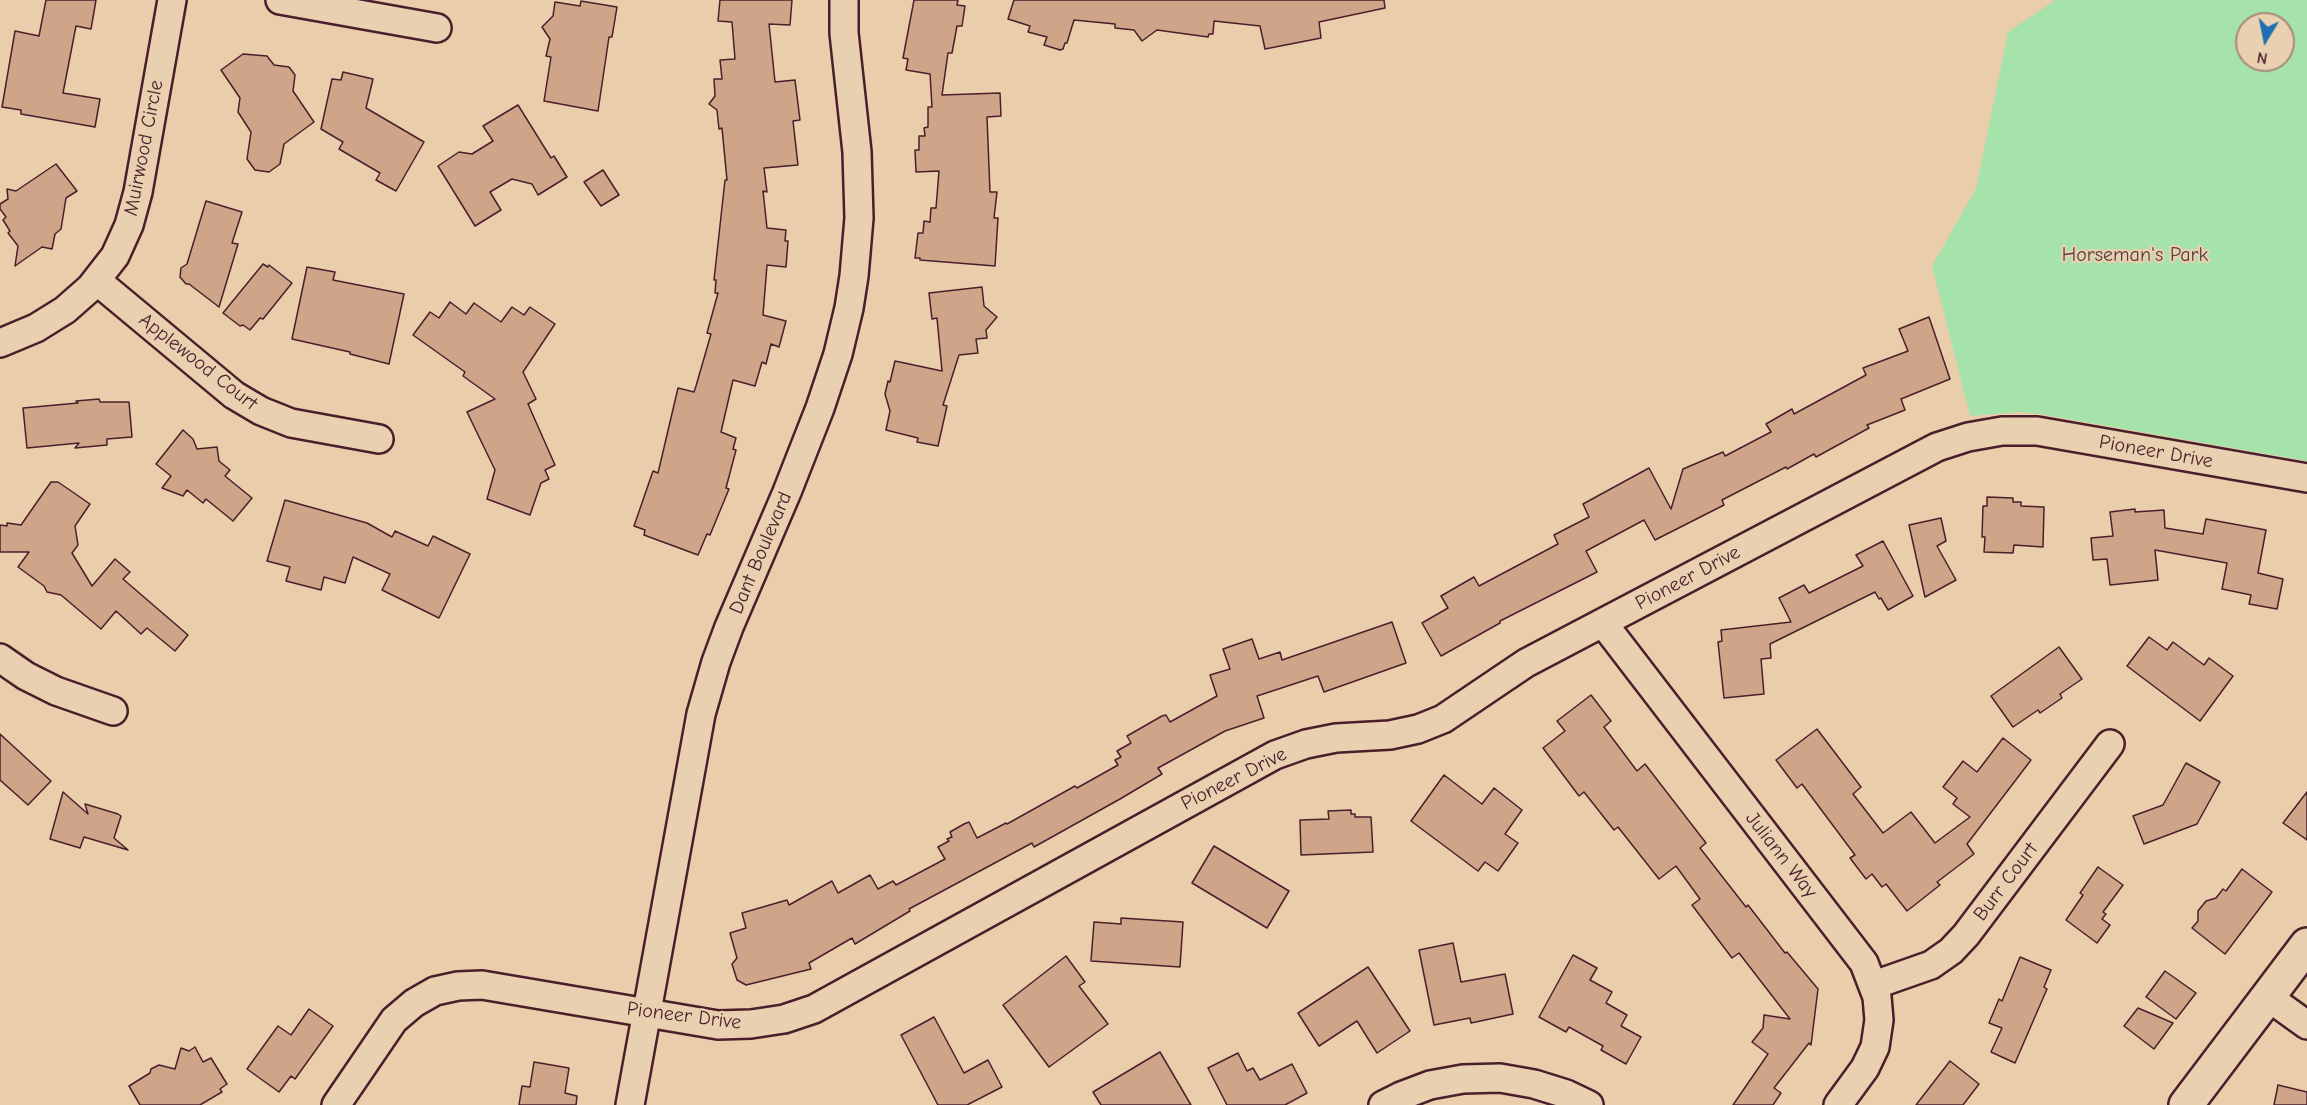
<!DOCTYPE html>
<html>
<head>
<meta charset="utf-8">
<style>
  body { margin:0 }
  #map { position:relative; width:2307px; height:1105px; overflow:hidden; background:#eacdab; font-family:"Comic Neue",sans-serif }
  canvas { display:block }
  .north { position:absolute; left:2235px; top:12px; width:60px; height:60px; box-sizing:border-box; background:#e8d0b0; border:2px solid #a9897b; border-radius:50%; rotate:190deg; font-size:16px; font-weight:700; line-height:24px; text-align:center; color:#4a1f2b }
  .north::after { content:''; display:block; margin:auto; width:21px; height:27px; background:#1f6fb2; clip-path:polygon(50% 0,100% 100%,50% 72%,0 100%) }
</style>
</head>
<body>
<div id="map">
<canvas width="2307" height="1105"></canvas>
<div class="north">N</div>
</div>
<script>
const c = document.querySelector('canvas').getContext('2d');
c.lineJoin = 'round';
function fill(path, color) {
  c.fillStyle = color;
  c.fill(path, 'evenodd');
}
function shape(rows) {
  const path = new Path2D();
  for (const r of rows) {
    path.moveTo(r[0], r[1]);
    for (let i = 2; i < r.length; i += 2) path.lineTo(r[i], r[i + 1]);
  }
  return path;
}
function stroke(path, color, width, dash) {
  c.strokeStyle = color;
  c.lineWidth = width;
  c.lineCap = dash ? 'butt' : 'round';
  c.setLineDash(dash || []);
  c.stroke(path);
}
function write(font, color, halo, rows, align = 'center') {
  c.font = font + ' "Comic Neue",sans-serif';
  c.lineWidth = 4.5;
  c.setLineDash([]);
  c.textBaseline = 'middle';
  c.strokeStyle = halo;
  c.fillStyle = color;
  for (const [text, x, y, turn = 0] of rows) {
    c.save();
    c.translate(x, y);
    c.rotate((+turn || 0) * Math.PI / 180);
    c.textAlign = isNaN(turn) ? turn : align;
    if (halo) c.strokeText(text, 0, 0);
    c.fillText(text, 0, 0);
    c.restore();
  }
}
fill(shape([
  [2056,0,2307,0,2307,461,2040,414,2021,412,1970,416,1932,266,1976,189,2008,32],
  [2247,24,2283,24,2283,60,2247,60]
]), '#a5e3ab');
const building = shape([
  [46,0,96,0,91,29,76,26,63,93,100,99,95,127,21,114,21,110,2,107,15,31,39,36,46,0],
  [720,0,792,0,790,25,769,24,775,82,795,80,800,120,793,121,798,165,764,168,767,192,763,191,767,228,786,230,785,241,788,241,786,267,767,265,763,315,786,321,779,347,771,344,766,364,762,362,755,386,733,380,721,432,736,438,733,449,736,450,726,488,729,489,710,535,707,534,698,555,644,535,645,530,634,526,653,471,658,473,678,388,694,392,696,386,711,334,707,333,718,293,715,293,716,280,714,280,725,180,727,180,722,128,719,129,717,110,709,104,715,96,714,79,722,79,720,60,735,59,732,22,718,21,720,0],
  [914,0,958,0,957,5,965,6,962,26,957,26,952,53,948,53,942,95,1000,93,1001,116,987,117,990,192,997,192,994,218,998,218,995,266,920,260,920,258,915,258,918,233,923,233,924,221,930,222,931,208,936,208,939,171,916,172,915,150,919,150,919,136,925,136,924,128,928,127,928,107,932,107,930,74,906,70,908,59,903,58,914,0],
  [1014,0,1384,0,1385,8,1319,22,1321,38,1265,49,1260,26,1214,21,1213,34,1209,34,1208,37,1157,30,1142,41,1134,30,1115,28,1115,24,1074,20,1067,43,1065,43,1063,49,1060,50,1044,45,1047,37,1028,32,1030,26,1008,19,1014,0],
  [581,1,617,7,612,37,609,37,598,111,544,101,551,57,546,56,550,39,542,27,553,16,555,2,580,6,581,1],
  [243,54,267,56,274,65,289,67,295,75,293,91,314,122,284,144,280,164,269,172,255,170,247,159,251,132,238,112,240,98,221,70,243,54],
  [343,72,373,79,366,108,424,142,396,191,376,180,380,173,339,149,343,142,321,129,332,79,341,80,343,72],
  [518,105,551,158,554,156,567,177,538,195,532,184,512,179,490,192,501,210,475,226,438,166,459,152,472,154,493,141,483,126,518,105],
  [56,164,77,191,66,198,61,229,55,234,52,249,42,247,15,266,18,246,8,233,10,231,3,220,6,217,0,209,0,204,8,199,7,189,16,191,56,164],
  [603,170,619,195,601,206,584,182,603,170],
  [206,201,242,212,232,243,238,244,219,307,189,284,186,284,180,277,181,268,187,264,206,201],
  [263,264,268,267,269,265,292,283,263,319,260,318,250,330,243,325,240,326,223,313,263,264],
  [307,267,335,272,333,280,404,294,389,364,350,354,350,352,292,339,307,267],
  [982,287,984,306,997,317,986,330,987,338,976,339,978,353,959,355,943,405,947,406,938,446,917,442,918,438,886,430,890,411,885,394,888,381,890,382,895,361,942,371,937,318,932,319,929,293,982,287],
  [450,302,466,314,474,303,501,322,512,307,524,315,530,307,555,324,523,372,536,399,528,404,555,465,545,470,549,479,541,483,530,515,487,499,495,470,467,412,495,399,463,376,465,372,413,335,430,312,439,318,450,302],
  [1929,317,1950,379,1901,399,1905,410,1867,425,1869,428,1816,457,1814,454,1787,469,1786,467,1722,500,1724,505,1655,540,1644,520,1586,551,1597,572,1500,621,1500,623,1441,656,1422,623,1448,608,1441,596,1474,577,1479,586,1558,544,1554,535,1589,517,1583,504,1649,468,1671,509,1683,469,1723,452,1725,456,1771,432,1766,424,1792,409,1794,414,1866,375,1863,368,1908,351,1899,329,1929,317],
  [99,399,100,402,129,402,132,437,107,439,107,445,75,448,79,443,27,448,23,408,78,403,76,401,99,399],
  [183,430,193,439,197,449,217,447,219,461,230,470,225,476,252,498,233,521,206,499,203,503,187,490,183,496,162,488,171,476,156,464,183,430],
  [51,482,58,482,90,504,75,526,78,545,72,553,92,586,115,559,130,572,123,579,188,635,175,651,147,628,141,634,116,611,101,629,61,595,47,592,44,586,18,567,29,552,0,552,0,525,7,526,7,523,21,525,51,482],
  [1987,497,2013,498,2013,502,2021,502,2021,506,2044,507,2043,547,2014,545,2013,553,1984,552,1985,537,1982,537,1983,506,1987,506,1987,497],
  [285,500,367,523,392,537,395,531,428,546,433,536,470,554,439,618,382,590,390,574,353,557,345,583,324,577,321,590,286,581,290,567,267,561,285,500],
  [2135,509,2135,512,2164,510,2165,528,2203,534,2206,519,2266,530,2258,573,2283,579,2277,609,2249,604,2251,595,2222,589,2227,563,2155,550,2158,580,2110,585,2107,559,2093,560,2091,538,2113,536,2110,512,2135,509],
  [1941,518,1946,541,1937,546,1956,580,1925,597,1909,525,1941,518],
  [1883,541,1913,596,1888,610,1881,598,1879,599,1875,592,1770,644,1771,658,1761,659,1764,694,1724,698,1718,642,1722,641,1721,630,1791,622,1779,598,1804,585,1809,593,1863,566,1856,555,1883,541],
  [1392,622,1406,663,1324,692,1318,676,1257,696,1264,718,1225,731,1158,768,1162,774,1120,799,1034,847,1032,843,909,909,910,911,855,944,852,938,809,963,811,969,746,985,737,980,732,964,737,958,730,933,746,928,742,913,787,900,789,905,832,881,838,893,870,875,878,889,893,881,896,885,945,859,938,847,949,841,947,839,952,837,950,832,964,824,969,822,977,838,1006,823,1007,824,1075,786,1077,788,1118,765,1115,760,1121,757,1117,751,1131,743,1127,736,1162,716,1166,715,1170,722,1217,696,1210,675,1230,669,1223,649,1252,639,1259,659,1280,652,1282,660,1392,622],
  [2149,637,2167,650,2173,642,2204,665,2209,658,2233,676,2200,721,2127,666,2149,637],
  [2059,647,2082,679,2060,694,2062,698,2040,713,2038,710,2013,727,1991,696,2059,647],
  [1591,695,1611,721,1604,727,1637,771,1645,764,1706,843,1700,848,1746,907,1748,905,1785,953,1787,952,1818,989,1811,1045,1809,1043,1774,1088,1781,1093,1773,1105,1733,1105,1768,1054,1752,1042,1763,1028,1764,1015,1790,1019,1739,953,1732,958,1692,905,1700,899,1676,866,1659,879,1618,827,1614,830,1584,792,1579,796,1543,748,1565,731,1557,721,1591,695],
  [1817,729,1861,787,1853,794,1883,833,1911,812,1935,843,1970,817,1953,804,1957,798,1943,787,1963,761,1977,772,2003,738,2031,760,1967,844,1974,854,1937,882,1940,885,1907,911,1886,884,1882,887,1872,874,1866,879,1850,858,1855,855,1802,784,1797,788,1776,760,1817,729],
  [0,734,51,781,28,805,0,780,0,734],
  [2186,763,2220,782,2197,824,2144,844,2133,816,2163,805,2186,763],
  [1444,775,1482,804,1494,788,1522,810,1505,834,1518,843,1498,871,1485,862,1478,871,1411,821,1444,775],
  [63,792,88,814,85,804,118,814,121,816,114,838,128,850,84,837,80,848,50,839,63,792],
  [2307,792,2307,840,2283,823,2307,792],
  [1351,810,1351,814,1355,814,1355,817,1371,817,1373,852,1301,855,1300,820,1329,819,1328,811,1351,810],
  [1214,846,1289,891,1267,928,1192,883,1214,846],
  [2098,867,2123,885,2103,912,2106,914,2102,919,2110,925,2097,943,2066,920,2083,895,2080,893,2098,867],
  [2242,869,2272,892,2225,954,2192,928,2198,921,2198,911,2206,901,2216,898,2223,889,2226,891,2242,869],
  [1121,918,1183,922,1180,967,1091,961,1094,922,1121,924,1121,918],
  [1453,943,1461,982,1505,974,1513,1014,1471,1023,1470,1018,1434,1025,1419,950,1453,943],
  [1573,955,1597,968,1590,980,1612,992,1606,1003,1627,1015,1621,1026,1641,1037,1626,1064,1601,1050,1603,1046,1569,1027,1566,1032,1539,1017,1573,955],
  [1066,956,1085,982,1079,986,1108,1024,1049,1067,1003,1005,1066,956],
  [2020,957,2051,970,2044,987,2047,989,2015,1063,1991,1052,2002,1028,1989,1023,1999,999,2002,1001,2020,957],
  [1368,967,1410,1031,1377,1053,1357,1021,1319,1046,1298,1013,1368,967],
  [2165,971,2196,993,2176,1019,2146,997,2165,971],
  [2138,1008,2173,1023,2154,1049,2124,1026,2138,1008],
  [309,1009,333,1026,295,1079,291,1076,279,1092,247,1069,278,1026,291,1035,309,1009],
  [934,1017,964,1073,988,1060,1002,1087,967,1105,938,1105,901,1035,934,1017],
  [195,1047,203,1062,211,1058,227,1084,220,1089,222,1092,200,1105,140,1105,129,1086,150,1073,151,1069,159,1065,175,1069,181,1048,189,1051,195,1047],
  [1160,1052,1191,1105,1101,1105,1093,1092,1160,1052],
  [1238,1053,1247,1071,1253,1068,1260,1080,1292,1064,1307,1093,1285,1105,1227,1105,1208,1068,1238,1053],
  [1950,1061,1979,1084,1963,1105,1916,1105,1950,1061],
  [534,1062,569,1068,565,1093,577,1096,576,1105,519,1105,522,1086,530,1087,534,1062],
  [2278,1085,2307,1092,2307,1105,2274,1105,2278,1085]
]);
fill(building, '#cea588');
stroke(building, '#4a1f2b', 1.5);
const minor = shape([
  [280,0,437,28],
  [97,281,234,395,261,411,291,423,379,439],
  [0,343,36,328,65,310,90,288,115,256,129,225,138,192,172,0],
  [1603,623,1864,963,1877,997,1879,1020,1875,1047,1865,1068,1838,1105],
  [0,658,26,676,56,691,113,711],
  [1874,985,1931,965,1951,951,1966,935,2110,744],
  [2268,997,2307,1025],
  [336,1105,394,1020,414,1003,435,991,458,986,482,985,718,1025,751,1024,784,1019,814,1009,1275,755,1306,744,1336,738,1390,735,1418,729,1443,719,1526,663,1937,447,1968,437,2002,431,2037,431,2307,478],
  [630,1105,701,714,716,662,729,627,787,492,820,408,838,354,849,308,854,276,859,218,857,152,844,33,844,0],
  [1383,1105,1401,1096,1430,1085,1463,1079,1500,1078,1534,1084,1566,1094,1589,1105]
]);
const tertiary = shape([
  [2186,1105,2307,945]
]);
stroke(minor, '#4a1f2b', 32);
stroke(tertiary, '#4a1f2b', 38);
stroke(minor, '#e8d0b0', 27);
stroke(tertiary, '#e8d0b0', 33);
write('20px', '#4a1f2b', '#e8d0b0', [
  ["Muirwood Circle",144,148,-79],
  ["Applewood Court",198,362,38],
  ["Pioneer Drive",2156,452,10],
  ["Dant Boulevard",761,553,-67],
  ["Pioneer Drive",1688,578,-28],
  ["Pioneer Drive",1234,779,-27],
  ["Juliann Way",1781,855,52],
  ["Burr Court",2006,882,-53],
  ["Pioneer Drive",684,1016,7]
]);
write('20px', '#583c3e', '#e8d0b0', [
  ["Horseman's Park",2135,255]
]);
</script>
</body>
</html>
